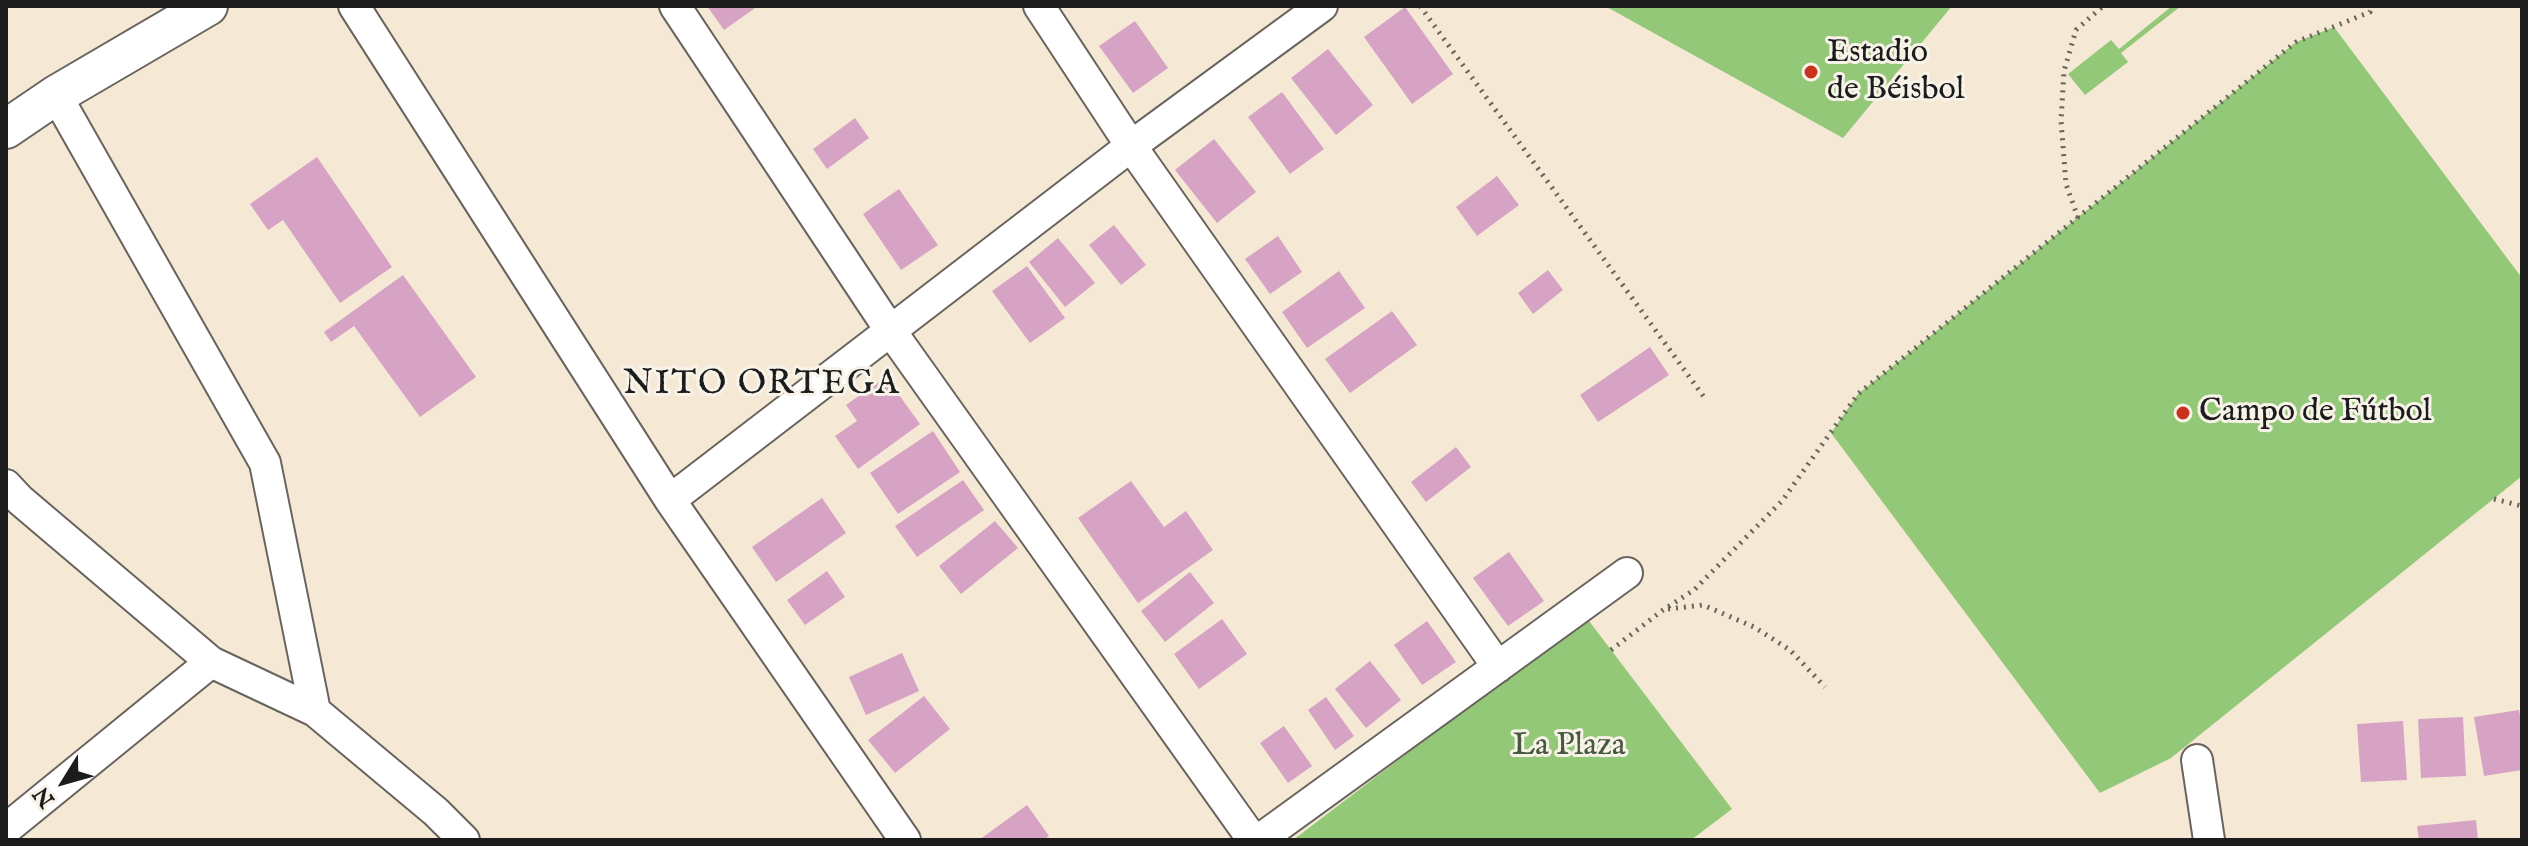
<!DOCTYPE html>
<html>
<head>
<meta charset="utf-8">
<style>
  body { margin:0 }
  #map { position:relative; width:2528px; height:846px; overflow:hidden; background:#f5e8d5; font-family:"IM FELL English",serif }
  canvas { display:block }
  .frame { position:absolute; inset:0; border:8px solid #1c1c1c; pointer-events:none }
  .north { position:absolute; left:24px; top:742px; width:80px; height:80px; -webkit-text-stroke:6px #f7f3e8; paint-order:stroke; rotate:233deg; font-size:22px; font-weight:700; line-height:32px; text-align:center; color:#1c1c1c }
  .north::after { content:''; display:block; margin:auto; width:28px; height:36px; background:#1c1c1c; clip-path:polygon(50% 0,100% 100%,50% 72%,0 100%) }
</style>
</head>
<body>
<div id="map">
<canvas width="2528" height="846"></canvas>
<div class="frame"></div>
<div class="north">N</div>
</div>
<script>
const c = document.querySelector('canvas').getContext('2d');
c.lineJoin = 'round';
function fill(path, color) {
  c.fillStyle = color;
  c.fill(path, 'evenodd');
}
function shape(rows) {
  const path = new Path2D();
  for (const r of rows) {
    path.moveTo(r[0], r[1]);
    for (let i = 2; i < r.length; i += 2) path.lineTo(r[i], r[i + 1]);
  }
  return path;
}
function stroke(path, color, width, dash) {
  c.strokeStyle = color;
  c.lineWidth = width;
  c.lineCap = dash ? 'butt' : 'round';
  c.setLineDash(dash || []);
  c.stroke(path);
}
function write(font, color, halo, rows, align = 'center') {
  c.font = font + ' "IM FELL English",serif';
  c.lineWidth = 6;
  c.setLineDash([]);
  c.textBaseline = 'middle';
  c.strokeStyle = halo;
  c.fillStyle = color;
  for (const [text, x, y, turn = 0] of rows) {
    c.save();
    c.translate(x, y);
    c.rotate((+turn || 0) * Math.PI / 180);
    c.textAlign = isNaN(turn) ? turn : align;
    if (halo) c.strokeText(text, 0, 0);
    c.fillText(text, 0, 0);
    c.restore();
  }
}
fill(shape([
  [1605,6,1952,6,1843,138],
  [2172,6,2181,6,2121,53,2128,62,2085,95,2068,74,2111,40,2119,49],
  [2334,27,2522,278,2522,476,2171,758,2100,793,1831,433,1858,394,2296,42],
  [1586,617,1732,809,1691,840,1293,840]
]), '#94c879');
fill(shape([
  [707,6,758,6,724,30],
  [1405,7,1453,74,1412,104,1364,37],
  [1135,21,1168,68,1133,93,1099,46],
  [1328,49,1373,105,1336,135,1291,78],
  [1282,92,1324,149,1290,174,1248,117],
  [855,118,869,138,827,169,813,149],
  [1214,139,1256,192,1217,223,1175,170],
  [317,157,392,267,340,303,283,220,268,230,250,204],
  [1497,176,1519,205,1477,236,1456,207],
  [899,189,938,245,901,270,863,214],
  [1114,225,1146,265,1121,285,1089,245],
  [1278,236,1302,272,1270,294,1245,259],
  [1058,238,1095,283,1065,307,1029,262],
  [1027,266,1065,318,1030,343,992,291],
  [1548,270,1563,290,1533,314,1518,293],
  [1339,271,1365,308,1307,348,1282,312],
  [403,275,476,377,420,417,354,326,331,342,324,332],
  [1392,311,1417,345,1350,393,1325,359],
  [1650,347,1669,375,1598,422,1580,395],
  [886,377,920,424,858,469,835,436,857,421,846,405],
  [933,431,960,472,898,514,870,473],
  [1456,447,1471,467,1426,502,1411,482],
  [963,480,984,510,917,557,895,526],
  [1131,481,1164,527,1186,511,1213,550,1138,603,1078,518],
  [822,498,846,533,776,582,752,547],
  [995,521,1018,548,961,594,939,566],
  [1509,552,1544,601,1508,626,1473,578],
  [827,571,845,597,805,625,787,600],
  [1190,572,1214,603,1165,642,1141,611],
  [1222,619,1247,654,1199,689,1174,654],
  [1427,621,1456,662,1422,685,1394,645],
  [902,653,919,691,866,715,849,677],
  [1370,661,1401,700,1366,728,1335,689],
  [924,696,950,729,895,773,868,740],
  [1326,697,1354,736,1335,750,1308,710],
  [2519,710,2522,729,2522,770,2484,776,2474,717],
  [2463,717,2466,776,2421,778,2418,719],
  [2403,721,2407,780,2361,782,2357,724],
  [1284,726,1312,766,1288,783,1260,743],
  [1027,805,1049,836,1043,840,979,840],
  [2476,820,2478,840,2419,840,2417,826]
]), '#d6a3c5');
const minor = shape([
  [354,6,670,500,905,840],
  [675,6,890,330,1253,840],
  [1039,6,1131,146,1498,667],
  [56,95,265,463,315,711],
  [6,485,20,500,211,662,315,711,436,812,464,840],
  [670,500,1131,146,1322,6],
  [2197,760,2209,840],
  [6,829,211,662],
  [1259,840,1627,573]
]);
const tertiary = shape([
  [6,129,56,95,208,6]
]);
stroke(minor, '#68635d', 34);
stroke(tertiary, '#68635d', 42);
stroke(shape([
  [1420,6,1704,397],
  [2078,218,2066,184,2061,121,2064,71,2076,30,2103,6],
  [2494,499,2522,506],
  [1668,609,1703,605,1754,627,1790,650,1825,687],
  [1611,650,1663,610,1694,590,1782,501,1858,394,2296,42,2370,12,2372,6]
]), '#68635d', 5, [2, 6]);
stroke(minor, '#fff', 30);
stroke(tertiary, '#fff', 38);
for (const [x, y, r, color] of [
  [1811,72,8,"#c8321e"],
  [2183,413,8,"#c8321e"]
]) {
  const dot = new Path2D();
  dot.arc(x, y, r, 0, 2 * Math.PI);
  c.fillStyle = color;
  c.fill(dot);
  stroke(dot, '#f7f3e8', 3);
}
write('32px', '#1c1c1c', '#f7f3e8', [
  ["Estadio",1827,54],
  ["de Béisbol",1827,91],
  ["Campo de Fútbol",2199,413]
], 'left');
write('32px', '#46583d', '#f7f3e8', [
  ["La Plaza",1569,747]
]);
c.letterSpacing = '2px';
write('34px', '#1c1c1c', '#f7f3e8', [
  ["NITO ORTEGA",762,386]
]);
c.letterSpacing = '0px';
</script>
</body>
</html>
